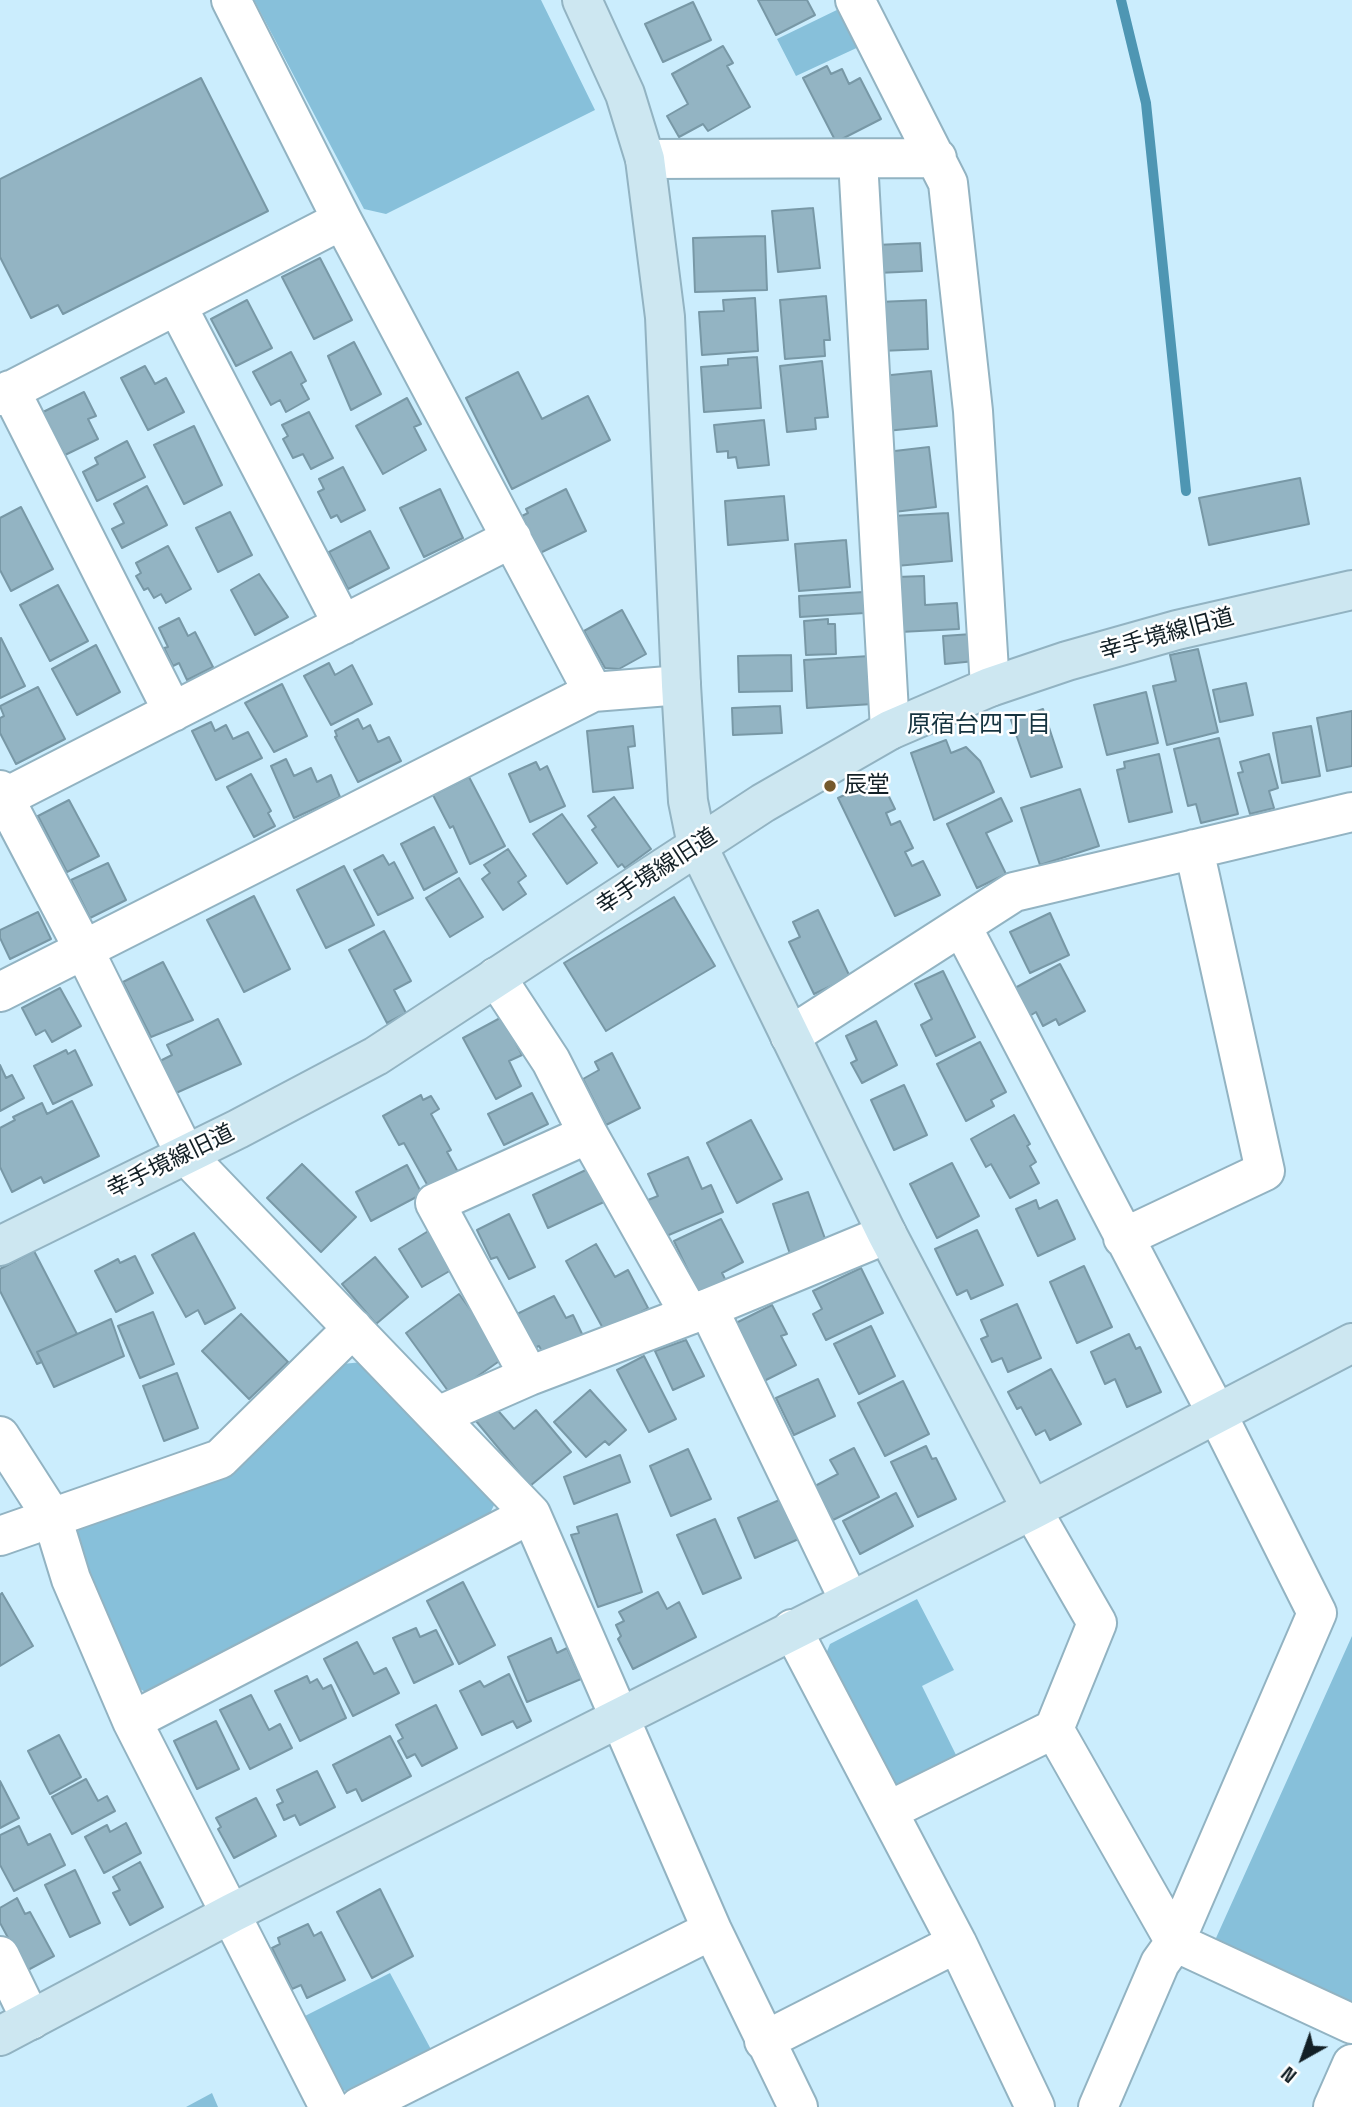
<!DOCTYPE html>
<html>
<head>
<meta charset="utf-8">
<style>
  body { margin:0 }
  #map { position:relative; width:1352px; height:2107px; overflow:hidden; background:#cbedfd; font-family:"Space Grotesk",sans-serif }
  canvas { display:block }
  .north { position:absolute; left:1268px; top:2023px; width:70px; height:70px; -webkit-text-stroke:5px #fff; paint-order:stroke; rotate:220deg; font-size:19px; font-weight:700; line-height:28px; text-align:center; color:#132026 }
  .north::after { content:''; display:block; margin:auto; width:24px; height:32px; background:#132026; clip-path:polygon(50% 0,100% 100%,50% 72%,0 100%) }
</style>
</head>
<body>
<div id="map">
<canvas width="1352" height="2107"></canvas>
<div class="north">N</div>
</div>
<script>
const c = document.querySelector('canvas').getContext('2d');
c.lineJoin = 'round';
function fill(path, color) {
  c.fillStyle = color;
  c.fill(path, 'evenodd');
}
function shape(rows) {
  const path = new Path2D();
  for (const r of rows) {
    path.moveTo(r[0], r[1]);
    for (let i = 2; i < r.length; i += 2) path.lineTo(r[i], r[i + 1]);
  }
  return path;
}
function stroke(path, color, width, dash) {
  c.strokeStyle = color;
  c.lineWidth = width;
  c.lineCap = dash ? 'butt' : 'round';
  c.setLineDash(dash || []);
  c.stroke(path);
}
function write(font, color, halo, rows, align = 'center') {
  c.font = font + ' "Space Grotesk","Noto Sans JP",sans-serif';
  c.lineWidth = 5;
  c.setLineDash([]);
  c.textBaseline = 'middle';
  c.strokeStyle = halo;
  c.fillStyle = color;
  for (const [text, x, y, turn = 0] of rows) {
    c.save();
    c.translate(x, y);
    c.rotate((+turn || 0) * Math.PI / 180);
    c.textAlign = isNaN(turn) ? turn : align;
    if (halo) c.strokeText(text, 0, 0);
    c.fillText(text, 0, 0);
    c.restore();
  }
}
fill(shape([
  [254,0,541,0,595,110,386,214,364,209],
  [843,7,863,45,796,76,777,39],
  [363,1362,496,1501,482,1530,158,1699,129,1683,71,1547,81,1524,342,1364],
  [917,1599,954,1670,922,1686,960,1763,889,1789,823,1661,830,1644],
  [1352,1636,1352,2008,1221,1950,1216,1938],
  [390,1973,434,2055,357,2095,340,2089,303,2017],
  [212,2093,218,2107,186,2107]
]), '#87c0da');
stroke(shape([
  [1121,0,1146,103,1186,491]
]), '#4e96b3', 10);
const building = shape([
  [758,0,807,0,815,15,776,35,758,0],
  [693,2,711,40,663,62,645,24,693,2],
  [723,46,733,63,727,66,750,107,708,131,703,124,679,137,667,116,688,104,672,74,723,46],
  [827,66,831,74,842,69,849,84,860,78,881,119,836,142,803,78,827,66],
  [201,78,268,211,63,314,58,305,31,318,0,257,0,179,201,78],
  [813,208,820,268,778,272,772,211,813,208],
  [765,236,767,290,695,292,693,238,765,236],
  [920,243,922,271,877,273,876,245,920,243],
  [320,258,352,320,314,339,282,277,320,258],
  [826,296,830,340,824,340,825,356,785,359,780,300,826,296],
  [755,298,758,351,702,355,699,312,724,311,723,300,755,298],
  [247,300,272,348,236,366,211,319,247,300],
  [926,300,928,349,880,351,878,302,926,300],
  [354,342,381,394,351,410,328,356,354,342],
  [291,352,306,381,301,384,309,399,286,412,280,400,271,405,253,372,291,352],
  [757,357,761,408,704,412,701,367,728,365,728,359,757,357],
  [822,361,828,417,815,418,816,429,787,432,780,366,822,361],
  [145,366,155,384,166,378,184,412,148,430,121,378,145,366],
  [931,371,937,426,886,431,881,376,931,371],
  [518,372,542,419,588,396,610,440,512,489,466,398,518,372],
  [84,392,96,416,88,419,98,439,65,455,43,412,84,392],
  [407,398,421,424,414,427,426,450,383,474,356,426,407,398],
  [309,412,333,458,311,469,303,454,293,458,283,439,288,436,282,425,309,412],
  [764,420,769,465,738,468,736,457,728,458,728,451,717,452,714,425,764,420],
  [194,426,222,485,184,504,154,445,194,426],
  [127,441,145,477,97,501,83,472,98,464,95,458,127,441],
  [929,447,936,507,894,512,886,452,929,447],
  [343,467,365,510,341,522,337,515,331,518,318,492,324,489,319,479,343,467],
  [1300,478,1309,524,1209,545,1199,498,1300,478],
  [147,486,167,525,122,548,112,529,124,523,114,504,147,486],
  [440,489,463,538,424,557,400,508,440,489],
  [566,489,586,531,540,553,522,516,528,513,526,509,566,489],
  [784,496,788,540,728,545,725,501,784,496],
  [21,507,53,569,11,591,0,570,0,518,21,507],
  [230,512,252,555,218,572,196,528,230,512],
  [948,513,952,561,896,566,892,516,948,513],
  [370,531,389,568,348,589,329,552,370,531],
  [846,540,850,587,799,591,795,544,846,540],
  [168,546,191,589,166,603,161,594,154,598,148,588,144,590,136,576,141,573,136,563,168,546],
  [259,574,288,617,255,635,231,590,259,574],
  [924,576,925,605,957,603,959,629,900,632,897,577,924,576],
  [58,585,88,641,50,661,20,605,58,585],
  [864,592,865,613,800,617,799,596,864,592],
  [622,610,646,654,619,669,605,668,584,631,622,610],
  [179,618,188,636,195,632,213,667,187,680,179,663,173,666,164,648,168,647,159,628,179,618],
  [828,619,828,624,835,624,836,654,806,655,804,621,828,619],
  [972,634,975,661,945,664,943,636,972,634],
  [1,638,25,686,0,698,0,639,1,638],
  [96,645,120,692,77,715,52,669,96,645],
  [1198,649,1218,732,1167,745,1153,686,1176,681,1170,655,1198,649],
  [791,655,792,691,739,692,738,656,791,655],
  [870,656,873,704,807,708,804,660,870,656],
  [329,663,335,675,352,665,372,704,331,725,304,676,329,663],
  [1246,683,1253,715,1220,722,1213,690,1246,683],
  [282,684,307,736,274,752,245,703,282,684],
  [38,687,65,739,16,764,0,733,0,718,4,716,0,706,38,687],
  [1146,692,1158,743,1107,755,1094,705,1146,692],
  [780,706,782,733,733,735,732,708,780,706],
  [1043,709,1062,767,1031,777,1011,720,1043,709],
  [1352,711,1352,766,1327,771,1317,718,1352,711],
  [358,719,363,729,370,725,378,742,389,737,401,761,358,782,335,737,337,736,335,731,358,719],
  [211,722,215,731,226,725,233,739,248,732,262,758,216,780,192,731,211,722],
  [633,726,635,746,628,747,633,788,593,792,587,731,633,726],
  [1311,726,1320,776,1282,783,1273,733,1311,726],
  [1219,738,1238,814,1201,823,1196,804,1188,806,1174,749,1219,738],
  [946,740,951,753,966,747,980,761,994,792,934,820,911,753,946,740],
  [1159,754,1172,812,1129,822,1117,770,1125,768,1124,762,1159,754],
  [1269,754,1278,788,1269,791,1274,808,1250,814,1238,773,1243,772,1240,762,1269,754],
  [286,759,294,776,311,768,317,782,331,775,340,797,294,818,271,766,286,759],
  [536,762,540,770,547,766,565,806,530,822,509,774,536,762],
  [251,774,271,811,268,813,275,826,254,837,227,787,251,774],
  [469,777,505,846,470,864,453,826,450,828,433,795,469,777],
  [880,778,895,809,886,813,891,825,900,821,913,848,905,852,912,866,923,861,940,895,895,916,838,798,880,778],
  [1080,789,1099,846,1040,865,1021,808,1080,789],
  [614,797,651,849,625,868,622,864,618,867,592,830,596,827,588,816,614,797],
  [1001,798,1012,821,986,833,1006,874,977,888,947,824,1001,798],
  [69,800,99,856,67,872,38,816,69,800],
  [562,814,597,863,567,884,533,834,562,814],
  [434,827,457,872,424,890,401,844,434,827],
  [508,849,526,876,518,882,526,894,503,910,482,879,490,873,484,865,508,849],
  [383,855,389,865,394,862,413,898,378,915,354,870,383,855],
  [108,863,126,900,90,918,71,880,108,863],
  [344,866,374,925,326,948,297,890,344,866],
  [459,878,483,917,450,937,426,898,459,878],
  [254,896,290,969,244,992,207,920,254,896],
  [674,897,715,966,606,1031,564,963,674,897],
  [818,910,850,977,814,994,789,942,800,937,793,922,818,910],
  [38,912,51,939,10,959,0,938,0,930,38,912],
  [1050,913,1069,955,1030,973,1010,932,1050,913],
  [384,931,411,981,394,990,406,1013,387,1023,349,950,384,931],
  [163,962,193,1020,151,1037,123,982,163,962],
  [1060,964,1085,1011,1059,1025,1056,1019,1043,1026,1036,1012,1028,1017,1013,989,1060,964],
  [943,971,975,1037,936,1056,921,1025,932,1019,915,984,943,971],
  [60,988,81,1026,52,1042,45,1030,36,1035,22,1008,60,988],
  [502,1017,522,1055,509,1061,521,1086,496,1099,463,1038,502,1017],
  [218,1019,241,1064,176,1093,160,1061,172,1055,167,1045,218,1019],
  [876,1021,897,1065,862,1083,851,1063,857,1060,846,1036,876,1021],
  [980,1042,1006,1092,991,1100,994,1106,966,1121,937,1064,980,1042],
  [66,1050,68,1054,75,1050,92,1085,53,1104,34,1066,66,1050],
  [612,1053,640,1108,606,1125,583,1079,599,1070,595,1062,612,1053],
  [0,1065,6,1078,12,1075,24,1098,0,1111,0,1065],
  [904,1085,927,1135,894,1150,871,1100,904,1085],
  [532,1093,548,1124,504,1145,488,1114,532,1093],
  [421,1095,423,1100,431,1096,439,1109,431,1114,451,1150,447,1152,458,1172,429,1188,404,1143,399,1145,383,1116,421,1095],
  [72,1101,99,1156,44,1183,41,1177,12,1192,0,1167,0,1128,15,1120,13,1117,42,1103,47,1114,72,1101],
  [1014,1115,1030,1144,1027,1146,1036,1162,1030,1166,1039,1183,1010,1198,991,1164,986,1167,971,1139,1014,1115],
  [751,1120,782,1179,737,1203,707,1143,751,1120],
  [688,1157,702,1189,711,1185,723,1212,664,1237,648,1200,658,1196,648,1174,688,1157],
  [952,1163,979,1216,937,1238,910,1184,952,1163],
  [302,1164,356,1217,321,1252,267,1198,302,1164],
  [407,1165,422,1194,371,1221,356,1192,407,1165],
  [590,1168,606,1201,548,1228,533,1195,590,1168],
  [808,1192,827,1244,791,1257,773,1204,808,1192],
  [1036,1200,1039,1209,1057,1200,1075,1239,1038,1256,1016,1209,1036,1200],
  [509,1214,535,1267,509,1279,497,1257,491,1259,477,1230,509,1214],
  [721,1219,743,1262,722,1273,729,1287,688,1293,680,1280,690,1275,674,1241,721,1219],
  [430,1230,453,1269,422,1287,399,1249,430,1230],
  [977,1230,1003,1285,971,1299,967,1290,957,1295,935,1249,977,1230],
  [194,1233,235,1308,205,1324,198,1310,186,1317,152,1255,194,1233],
  [596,1244,615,1277,628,1270,648,1308,605,1332,566,1261,596,1244],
  [34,1251,77,1334,37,1352,42,1362,37,1364,0,1291,0,1269,34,1251],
  [135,1256,153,1293,116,1312,95,1271,118,1259,120,1263,135,1256],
  [375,1257,408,1297,376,1324,342,1284,375,1257],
  [1084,1266,1112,1327,1077,1343,1050,1282,1084,1266],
  [861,1268,883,1313,826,1340,813,1314,822,1309,813,1291,861,1268],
  [459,1294,505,1357,451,1395,406,1333,459,1294],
  [554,1296,566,1318,573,1315,584,1338,546,1358,539,1346,534,1348,517,1314,554,1296],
  [1017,1304,1041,1358,1008,1372,1002,1358,992,1362,981,1339,988,1336,981,1320,1017,1304],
  [772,1305,787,1334,781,1336,796,1365,762,1382,732,1325,772,1305],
  [153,1312,174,1364,140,1378,118,1326,153,1312],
  [241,1314,288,1362,249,1399,202,1351,241,1314],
  [111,1319,124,1356,54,1387,37,1352,111,1319],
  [871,1326,895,1376,859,1394,834,1344,871,1326],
  [1129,1334,1136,1349,1140,1347,1161,1392,1127,1407,1115,1379,1105,1384,1091,1352,1129,1334],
  [686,1340,704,1376,673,1390,655,1351,686,1340],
  [644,1356,676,1419,649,1432,617,1370,644,1356],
  [1051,1369,1081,1424,1050,1440,1045,1430,1036,1435,1021,1407,1017,1409,1008,1392,1051,1369],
  [177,1373,198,1428,164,1441,143,1386,177,1373],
  [818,1379,835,1416,794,1435,776,1398,818,1379],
  [903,1381,929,1434,885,1456,858,1403,903,1381],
  [590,1390,626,1430,609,1445,605,1441,586,1457,554,1422,590,1390],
  [494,1406,514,1429,536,1410,571,1452,530,1486,476,1421,494,1406],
  [926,1446,932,1459,936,1458,956,1499,918,1517,891,1462,926,1446],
  [854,1448,879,1497,833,1520,815,1486,838,1474,830,1460,854,1448],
  [688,1449,711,1499,671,1516,650,1466,688,1449],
  [620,1455,630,1482,574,1504,564,1477,620,1455],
  [896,1493,913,1526,860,1554,843,1521,896,1493],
  [784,1498,801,1538,755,1558,738,1518,784,1498],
  [617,1514,642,1592,598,1607,571,1535,579,1533,577,1527,617,1514],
  [715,1519,741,1578,703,1594,677,1535,715,1519],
  [463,1582,495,1645,459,1664,427,1601,463,1582],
  [658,1592,667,1609,679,1602,696,1637,633,1669,618,1639,621,1636,616,1625,624,1621,619,1612,658,1592],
  [2,1593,33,1646,0,1666,0,1595,2,1593],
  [416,1628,420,1637,436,1630,453,1664,414,1683,393,1638,416,1628],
  [551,1638,557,1653,567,1648,581,1679,527,1702,508,1657,551,1638],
  [357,1642,374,1674,386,1668,399,1693,353,1716,324,1659,357,1642],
  [509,1674,531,1721,517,1728,513,1721,482,1735,460,1691,480,1681,484,1687,509,1674],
  [307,1676,310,1683,317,1679,323,1689,331,1685,346,1718,300,1741,275,1691,307,1676],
  [251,1695,269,1730,280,1724,292,1748,250,1769,220,1710,251,1695],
  [436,1705,457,1748,422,1766,415,1754,407,1758,398,1741,403,1738,396,1725,436,1705],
  [216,1721,239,1769,197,1789,174,1741,216,1721],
  [59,1735,81,1777,50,1794,28,1751,59,1735],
  [390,1736,411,1776,362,1801,356,1789,347,1793,333,1765,390,1736],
  [317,1771,335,1807,300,1825,295,1815,284,1820,277,1805,283,1802,277,1790,317,1771],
  [86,1779,98,1801,107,1796,115,1811,72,1834,52,1797,86,1779],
  [0,1781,19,1818,0,1828,0,1781],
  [256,1798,276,1836,234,1858,218,1829,221,1827,216,1818,256,1798],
  [126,1823,141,1853,104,1873,85,1837,107,1825,110,1832,126,1823],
  [19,1826,28,1845,50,1834,65,1865,14,1891,0,1865,0,1835,19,1826],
  [140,1862,163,1907,130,1925,113,1893,120,1890,113,1877,140,1862],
  [75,1870,100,1923,70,1937,45,1885,75,1870],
  [380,1889,413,1956,372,1978,337,1912,380,1889],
  [17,1898,25,1914,30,1912,54,1956,26,1971,0,1923,0,1908,17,1898],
  [308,1924,314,1936,321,1932,345,1980,307,1998,301,1985,292,1989,272,1948,280,1944,278,1938,308,1924]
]);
fill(building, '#93b4c3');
stroke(building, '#7898a6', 2);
const street = shape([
  [231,0,342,220,593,692],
  [855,0,948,183,973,411,990,687],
  [645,159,937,158],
  [858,160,890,730],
  [177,306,343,625],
  [10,390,173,712],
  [0,396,342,220],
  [0,790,83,948,185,1154,531,1514,712,1930,798,2107],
  [4,798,512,538],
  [962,927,1217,1414,1317,1613,1175,1942,1160,1963,1098,2107],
  [496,977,551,1061,588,1134,435,1203,529,1376],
  [0,992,593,692,681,685],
  [790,1036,1014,892,1352,812],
  [588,1134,690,1315],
  [1123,1238,1265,1171,1194,849],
  [708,1308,849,1600],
  [438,1416,529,1376,708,1308,887,1234],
  [0,1436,52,1517,71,1579,132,1721,329,2107],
  [1032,1510,1097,1623,1054,1729,1175,1942,1352,2024],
  [0,1536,220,1459,353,1328],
  [792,1629,957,1943,1035,2107],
  [132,1721,531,1514],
  [888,1811,1054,1729],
  [0,1956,31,2020],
  [764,2041,957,1943],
  [359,2107,712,1930],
  [1333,2107,1352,2064]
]);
const secondary = shape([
  [582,0,625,94,645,159,665,317,681,685,688,801,697,845,887,1234,1032,1510],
  [0,1246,238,1129,376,1056,763,803,890,730,990,687,1067,661,1177,630,1352,590],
  [0,2036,232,1913,1032,1510,1352,1343]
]);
stroke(street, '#92b3c2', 42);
stroke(secondary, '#92b3c2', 42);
stroke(street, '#fff', 38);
stroke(secondary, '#cde7f1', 38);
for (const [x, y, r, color] of [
  [830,786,7,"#75592c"]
]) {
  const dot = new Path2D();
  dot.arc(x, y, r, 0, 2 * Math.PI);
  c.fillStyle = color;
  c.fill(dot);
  stroke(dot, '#fff', 2.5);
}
write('23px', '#132026', '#fff', [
  ["幸手境線旧道",1167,635,-15],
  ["幸手境線旧道",657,872,-33],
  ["幸手境線旧道",171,1162,-26]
]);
write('23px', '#132026', '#fff', [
  ["辰堂",844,786]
], 'left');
write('24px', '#15333f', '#fff', [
  ["原宿台四丁目",979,725]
]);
</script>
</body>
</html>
